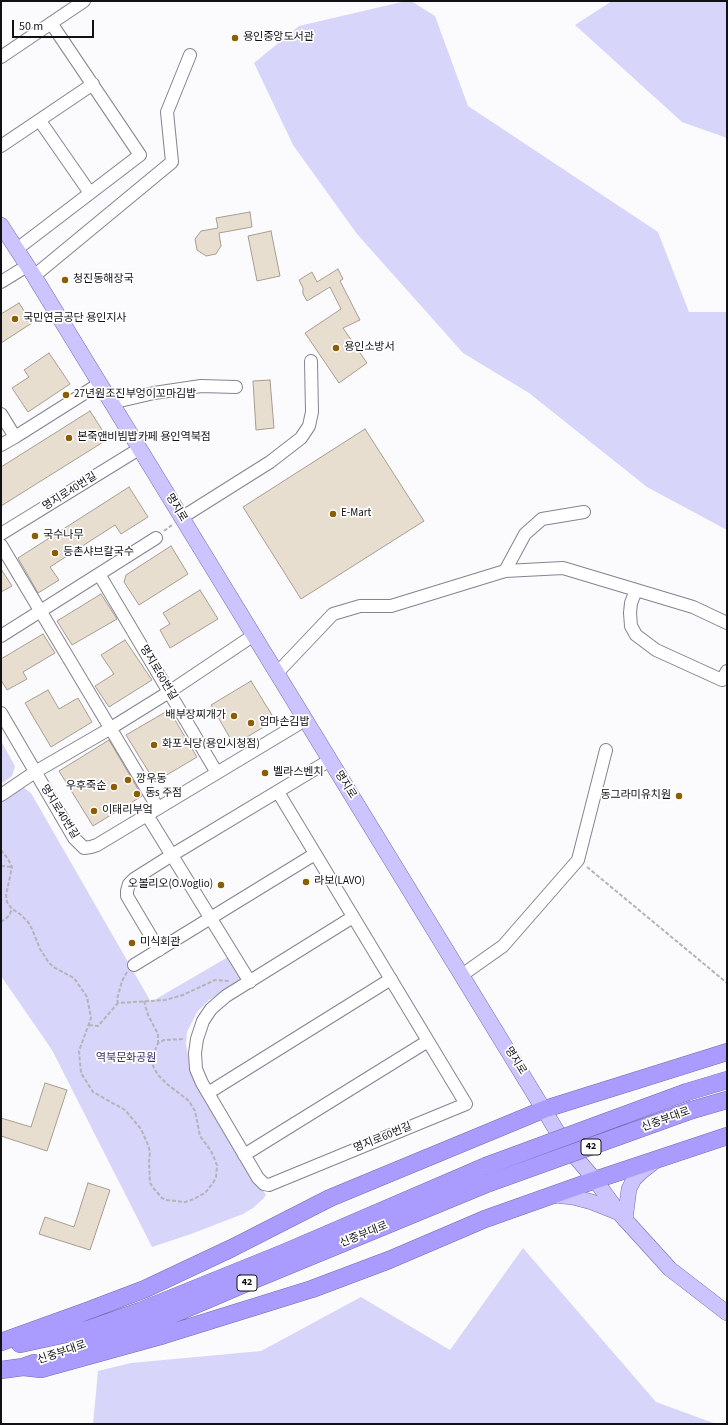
<!DOCTYPE html>
<html>
<head>
<meta charset="utf-8">
<style>
  body { margin:0 }
  #map { position:relative; width:728px; height:1425px; overflow:hidden; background:#fbfbfe; font-family:"Source Sans 3",sans-serif }
  canvas { display:block }
  .frame { position:absolute; inset:0; border:2px solid #111015; pointer-events:none }
  .scale { position:absolute; left:12px; top:20px; width:82px; height:18px; box-sizing:border-box; border:2px solid #111015; border-top:0; padding-left:5px; font-size:12px; line-height:14px; white-space:nowrap; color:#111015; -webkit-text-stroke:3px #fff; paint-order:stroke }
</style>
</head>
<body>
<div id="map">
<canvas width="728" height="1425"></canvas>
<div class="frame"></div>
<div class="scale">50 m</div>
</div>
<script>
const c = document.querySelector('canvas').getContext('2d');
c.lineJoin = 'round';
function fill(path, color) {
  c.fillStyle = color;
  c.fill(path, 'evenodd');
}
function shape(rows) {
  const path = new Path2D();
  for (const r of rows) {
    path.moveTo(r[0], r[1]);
    for (let i = 2; i < r.length; i += 2) path.lineTo(r[i], r[i + 1]);
  }
  return path;
}
function stroke(path, color, width, dash) {
  c.strokeStyle = color;
  c.lineWidth = width;
  c.lineCap = dash ? 'butt' : 'round';
  c.setLineDash(dash || []);
  c.stroke(path);
}
function write(font, color, halo, rows, align = 'center') {
  c.font = font + ' "Source Sans 3","Noto Sans KR",sans-serif';
  c.lineWidth = 3.5;
  c.setLineDash([]);
  c.textBaseline = 'middle';
  c.strokeStyle = halo;
  c.fillStyle = color;
  for (const [text, x, y, turn = 0] of rows) {
    c.save();
    c.translate(x, y);
    c.rotate((+turn || 0) * Math.PI / 180);
    c.textAlign = isNaN(turn) ? turn : align;
    if (halo) c.strokeText(text, 0, 0);
    c.fillText(text, 0, 0);
    c.restore();
  }
}
fill(shape([
  [406,1,411,1,435,16,468,106,658,232,689,312,727,312,727,530,647,487,529,393,463,353,357,234,293,145,254,63,299,26],
  [612,1,727,1,727,138,682,122,575,25],
  [1,741,15,766,12,776,1,784],
  [24,788,31,793,151,1002,228,957,244,979,209,1000,197,1012,187,1032,186,1044,189,1061,196,1078,266,1195,263,1199,253,1208,243,1214,191,1234,152,1247,52,1050,1,976,1,801],
  [523,1248,656,1402,716,1424,93,1424,98,1371,131,1363,261,1351,361,1297,450,1350]
]), '#d8d5fb');
const building = shape([
  [250,212,252,227,219,233,221,246,216,254,206,256,197,250,195,239,201,231,218,228,216,218,250,212],
  [271,231,280,276,257,281,248,236,271,231],
  [338,269,343,279,340,281,360,320,343,328,367,363,339,383,305,333,341,309,330,287,307,301,303,294,303,288,299,280,312,272,317,282,338,269],
  [19,303,32,323,1,343,1,314,19,303],
  [49,353,70,384,28,412,12,388,29,377,24,370,49,353],
  [270,380,274,428,256,430,253,381,270,380],
  [90,411,108,439,1,506,1,467,90,411],
  [365,429,424,521,301,599,243,507,365,429],
  [129,487,148,517,121,534,115,525,50,567,59,580,38,593,18,558,129,487],
  [171,546,188,574,139,605,124,582,126,575,171,546],
  [1,569,12,586,1,592,1,569],
  [200,590,218,619,170,648,160,630,170,624,163,613,200,590],
  [101,594,117,619,72,645,57,621,101,594],
  [43,634,55,653,23,672,27,679,7,690,1,680,1,659,43,634],
  [125,640,152,680,109,707,95,686,114,674,101,655,125,640],
  [251,681,275,720,234,745,211,705,251,681],
  [48,690,59,709,78,698,92,722,51,747,25,703,48,690],
  [169,710,197,757,155,782,126,735,169,710],
  [109,740,142,796,93,826,59,771,109,740],
  [45,1083,67,1090,47,1151,1,1136,1,1118,31,1127,45,1083],
  [88,1183,110,1190,90,1250,39,1234,45,1217,74,1227,88,1183]
]);
fill(building, '#e8ded0');
stroke(building, '#a79d90', 1);
const minor = shape([
  [1,57,84,1],
  [40,121,90,193],
  [1,146,93,84],
  [17,249,140,155,51,23],
  [34,276,172,162,167,112,190,55],
  [1,282,27,266],
  [111,403,154,393,201,386,236,387],
  [1,414,15,437,1,445],
  [15,437,99,384],
  [181,518,270,462,301,438,309,426,312,412,311,361],
  [1,534,139,449],
  [1,545,158,808],
  [505,571,563,568,693,607,727,623],
  [99,574,217,773],
  [636,590,631,603,630,613,631,626,636,635,656,650,722,680,727,671],
  [1,636,156,538],
  [277,673,333,614,360,606,391,606,505,571,525,534,542,519,584,512],
  [1,713,74,838,84,848,91,847,97,845,305,720],
  [278,792,466,1104,269,1185,264,1184,258,1178,202,1083,196,1069,195,1053,197,1039,203,1021,211,1009,226,996,353,917],
  [1,795,35,772,111,728,169,692,254,635],
  [147,815,250,982],
  [159,950,127,896,127,891,129,884,134,879,172,855,330,760],
  [134,965,315,854],
  [462,975,503,946,578,860,606,750],
  [208,1093,391,979],
  [244,1155,428,1041]
]);
const major = shape([
  [1,225,34,276,566,1146,595,1180,620,1214,670,1269,727,1313],
  [553,1195,573,1197,592,1202,617,1212],
  [625,1220,629,1189,634,1179,640,1173,655,1161]
]);
const highway = shape([
  [687,1092,727,1080],
  [692,1110,727,1100],
  [1,1342,87,1311,145,1289,232,1248,330,1198,545,1109,727,1052],
  [20,1344,89,1329,140,1311,286,1252,486,1166],
  [84,1346,160,1320,256,1279,489,1183],
  [23,1367,41,1369,164,1335,312,1289,389,1260,485,1219,595,1180,727,1136],
  [1,1370,23,1367,34,1363]
]);
stroke(minor, '#848392', 14);
stroke(major, '#746bad', 16);
stroke(highway, '#746bad', 18);
stroke(shape([
  [164,531,172,525],
  [1,850,8,859,12,867,6,895,7,902,12,909,20,914,28,922,32,929,40,949,49,963,55,968,74,978,87,997,91,1018,79,1051,81,1073,93,1092,125,1110,141,1129,148,1145,150,1152,149,1162,150,1183,155,1190,162,1198,166,1200,185,1202,194,1199,205,1193,213,1183,216,1177,217,1165,211,1151,200,1136,195,1111,189,1101,167,1084,158,1075,153,1066,154,1053,158,1043,164,1040,185,1039],
  [1,866,12,867],
  [587,867,727,983],
  [1,922,9,916,12,909],
  [127,972,122,981,117,999,118,1003,165,1000,183,995,215,980,229,981],
  [144,1001,148,1015,158,1034,158,1043],
  [89,1025,98,1026,118,1003]
]), '#b4b4b8', 2, [4, 2]);
stroke(minor, '#fff', 12);
stroke(major, '#ccc4ff', 15);
stroke(highway, '#aa9cff', 17);
const highwayBridge = shape([
  [486,1166,687,1092],
  [489,1183,692,1110]
]);
stroke(highwayBridge, '#746bad', 18, []);
stroke(highwayBridge, '#aa9cff', 17);
for (const [x, y, r, color] of [
  [235,38,4,"#8c5e04"],
  [65,280,4,"#8c5e04"],
  [15,319,4,"#8c5e04"],
  [336,348,4,"#8c5e04"],
  [66,395,4,"#8c5e04"],
  [69,438,4,"#8c5e04"],
  [333,514,4,"#8c5e04"],
  [35,536,4,"#8c5e04"],
  [55,553,4,"#8c5e04"],
  [234,716,4,"#8c5e04"],
  [251,723,4,"#8c5e04"],
  [154,745,4,"#8c5e04"],
  [265,773,4,"#8c5e04"],
  [128,780,4,"#8c5e04"],
  [114,787,4,"#8c5e04"],
  [137,794,4,"#8c5e04"],
  [679,796,4,"#8c5e04"],
  [94,811,4,"#8c5e04"],
  [306,882,4,"#8c5e04"],
  [221,885,4,"#8c5e04"],
  [132,943,4,"#8c5e04"]
]) {
  const dot = new Path2D();
  dot.arc(x, y, r, 0, 2 * Math.PI);
  c.fillStyle = color;
  c.fill(dot);
  stroke(dot, '#fff', 1.5);
}
for (const [x, y, w] of [
  [591,1147,20],
  [247,1283,20]
]) {
  const box = new Path2D();
  box.roundRect(x - w / 2, y - 8, w, 16, 3);
  c.fillStyle = '#fff';
  c.fill(box);
  stroke(box, '#111015', 1);
}
write('bold 10px', '#111015', null, [
  ["42",591,1147],
  ["42",247,1283]
]);
write('11px', '#111015', '#fff', [
  ["용인중앙도서관",243,38],
  ["청진동해장국",73,280],
  ["국민연금공단 용인지사",23,319],
  ["용인소방서",344,348],
  ["27년원조진부엉이꼬마김밥",74,395],
  ["본죽앤비빔밥카페 용인역북점",77,438],
  ["E-Mart",341,514],
  ["국수나무",43,536],
  ["등촌샤브칼국수",63,553],
  ["배부장찌개가",226,716,"right"],
  ["엄마손김밥",259,723],
  ["화포식당(용인시청점)",162,745],
  ["벨라스벤치",273,773],
  ["깡우동",136,780],
  ["우후죽순",106,787,"right"],
  ["동s 주점",145,794],
  ["동그라미유치원",671,796,"right"],
  ["이태리부엌",102,811],
  ["라보(LAVO)",314,882],
  ["오볼리오(O.Voglio)",213,885,"right"],
  ["미식회관",140,943]
], 'left');
write('11px', '#111015', '#fff', [
  ["명지로40번길",70,492,-32],
  ["명지로",176,508,59],
  ["명지로60번길",158,673,59],
  ["명지로",345,785,58],
  ["명지로40번길",59,812,58],
  ["명지로",515,1061,58],
  ["신중부대로",666,1120,-20],
  ["명지로60번길",383,1138,-22],
  ["신중부대로",364,1235,-22],
  ["신중부대로",62,1353,-19]
]);
write('11px', '#362c63', '#fff', [
  ["역북문화공원",126,1059]
]);
</script>
</body>
</html>
